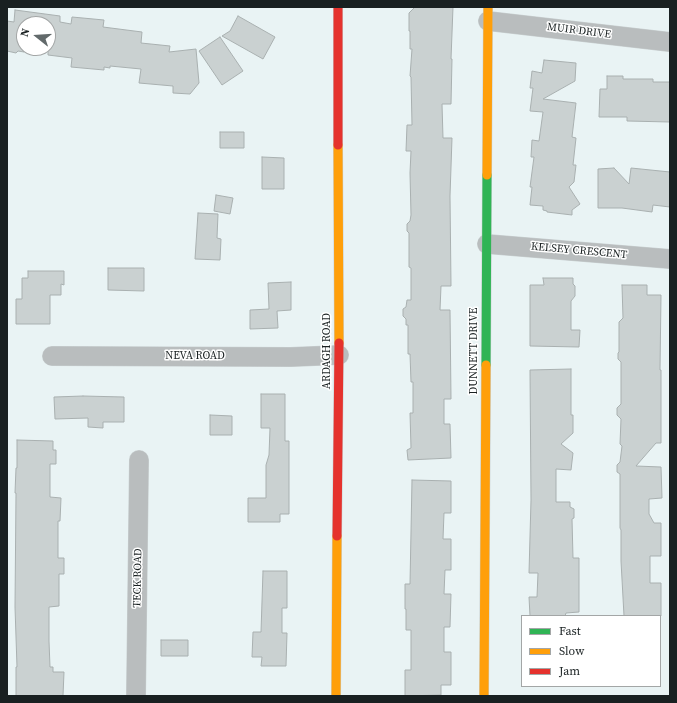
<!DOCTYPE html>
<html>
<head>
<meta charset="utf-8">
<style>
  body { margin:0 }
  #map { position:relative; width:677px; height:703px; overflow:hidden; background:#e9f3f4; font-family:"Source Serif 4",serif }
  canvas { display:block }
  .frame { position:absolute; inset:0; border:8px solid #192021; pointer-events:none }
  .legend { position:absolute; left:521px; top:615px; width:140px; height:72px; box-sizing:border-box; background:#fff; border:1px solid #a3a6a6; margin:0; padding:5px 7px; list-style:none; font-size:12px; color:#192021 }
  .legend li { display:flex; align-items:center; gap:8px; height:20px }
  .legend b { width:20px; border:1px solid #a3a6a6 }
  .north { position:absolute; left:16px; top:16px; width:40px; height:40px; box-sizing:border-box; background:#fff; border:1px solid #a3a6a6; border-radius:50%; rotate:287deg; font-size:11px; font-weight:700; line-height:16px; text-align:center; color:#192021 }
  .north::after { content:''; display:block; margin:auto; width:14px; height:18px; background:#626a6b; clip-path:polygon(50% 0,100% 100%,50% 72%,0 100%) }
</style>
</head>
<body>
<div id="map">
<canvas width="677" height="703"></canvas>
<div class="frame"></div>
<ul class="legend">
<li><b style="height:5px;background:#30b455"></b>Fast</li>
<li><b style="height:5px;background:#ff9f0a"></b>Slow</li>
<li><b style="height:5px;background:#e5322d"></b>Jam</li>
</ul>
<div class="north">N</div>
</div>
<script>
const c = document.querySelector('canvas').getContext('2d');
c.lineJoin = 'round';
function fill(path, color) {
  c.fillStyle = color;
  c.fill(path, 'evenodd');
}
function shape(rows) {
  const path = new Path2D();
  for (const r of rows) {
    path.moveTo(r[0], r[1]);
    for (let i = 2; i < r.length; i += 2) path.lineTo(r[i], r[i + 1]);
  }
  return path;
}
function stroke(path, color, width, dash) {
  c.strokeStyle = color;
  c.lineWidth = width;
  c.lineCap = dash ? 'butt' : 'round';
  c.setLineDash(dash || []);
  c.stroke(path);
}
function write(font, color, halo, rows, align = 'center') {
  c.font = font + ' "Source Serif 4",serif';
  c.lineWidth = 3;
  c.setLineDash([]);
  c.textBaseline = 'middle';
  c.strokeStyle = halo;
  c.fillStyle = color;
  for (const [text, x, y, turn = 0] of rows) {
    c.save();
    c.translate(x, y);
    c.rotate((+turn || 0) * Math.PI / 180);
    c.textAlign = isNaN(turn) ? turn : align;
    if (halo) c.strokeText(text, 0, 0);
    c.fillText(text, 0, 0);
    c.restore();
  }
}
const building = shape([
  [415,7,453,7,451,59,452,59,451,104,442,104,443,138,452,138,450,196,451,286,441,286,440,310,450,310,451,399,444,399,444,424,450,424,451,458,408,460,407,450,411,448,410,413,413,413,413,382,411,382,410,354,408,354,408,325,406,325,406,319,403,316,403,309,406,307,407,300,411,300,411,268,409,267,409,233,407,231,407,224,410,221,411,215,410,173,411,151,406,151,407,125,412,125,411,77,410,76,412,49,410,49,410,31,409,31,409,13,415,7],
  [15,10,60,16,60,22,71,24,72,17,104,20,103,27,142,32,141,43,170,46,169,52,196,49,199,83,190,94,173,93,173,86,139,83,141,69,110,66,110,68,104,67,104,70,71,67,72,58,48,55,48,24,24,24,24,52,18,51,16,53,7,51,7,21,14,22,15,10],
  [238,16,275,37,263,59,222,36,230,31,238,16],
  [220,37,243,71,222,85,199,51,220,37],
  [544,60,576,63,575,81,543,99,576,103,572,137,576,138,573,165,576,165,574,182,569,187,580,204,572,210,572,215,547,212,547,211,543,210,543,206,530,205,532,187,530,187,534,157,531,157,532,140,539,141,543,112,530,111,533,88,530,88,532,71,542,73,544,60],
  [607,76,623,76,623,79,653,79,653,82,670,82,670,122,627,121,627,117,599,117,600,89,607,89,607,76],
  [220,132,244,132,244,148,220,148,220,132],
  [262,157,284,158,284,189,262,189,262,157],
  [614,168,629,184,631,168,670,172,670,207,653,205,652,212,622,208,598,208,598,169,614,168],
  [216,195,233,198,230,214,214,211,216,195],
  [198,213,218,214,217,238,221,239,220,260,195,259,198,213],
  [108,268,144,268,144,291,108,290,108,268],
  [28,271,64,271,64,285,61,284,61,295,50,295,50,324,16,324,16,299,22,299,22,278,28,278,28,271],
  [543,278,573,278,573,284,575,286,575,296,571,301,571,330,580,330,579,347,530,346,530,285,544,285,543,278],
  [291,282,291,310,277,311,278,328,250,329,250,310,269,309,268,283,291,282],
  [622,285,647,285,647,295,661,295,660,370,661,370,661,443,656,443,636,466,661,467,662,498,649,499,649,514,654,523,661,523,661,556,650,556,650,583,661,583,661,616,624,616,621,561,621,530,620,528,620,474,617,472,617,465,620,462,622,446,620,444,621,419,617,415,617,408,621,404,621,362,618,359,618,353,619,352,619,322,623,318,622,285],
  [571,369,571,415,573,415,573,433,561,444,573,453,571,470,556,469,556,502,570,502,570,507,574,509,574,518,572,519,573,558,579,558,579,612,566,613,565,616,530,616,529,597,537,597,538,573,529,573,531,500,530,370,571,369],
  [261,394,285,394,285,441,289,441,289,514,280,514,280,522,248,522,248,498,266,498,266,465,269,455,270,428,261,428,261,394],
  [83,396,124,397,124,422,103,422,103,428,88,427,88,418,55,419,54,397,83,396],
  [210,415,232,416,232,435,210,435,210,415],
  [17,440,53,441,53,450,56,450,56,464,50,464,50,497,61,498,60,521,58,521,58,558,64,558,64,574,59,574,59,606,49,607,49,641,50,667,53,667,53,672,64,672,63,696,16,696,16,667,17,667,15,607,16,493,15,493,16,468,17,468,17,440],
  [412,480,451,481,451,513,444,513,443,539,451,539,451,570,445,570,444,594,451,594,450,627,444,627,444,652,451,652,451,685,441,685,441,695,405,696,405,670,411,670,411,630,406,630,406,609,405,609,405,584,410,584,412,480],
  [263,571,287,571,287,608,282,608,282,633,287,633,286,666,261,666,262,657,252,657,253,632,261,632,263,571],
  [161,640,188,640,188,656,161,656,161,640]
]);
fill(building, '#cad1d1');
stroke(building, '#a9b0b0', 1);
const street = shape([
  [488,21,670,42],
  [487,244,670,259],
  [52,356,291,357,339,355],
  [136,696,139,460]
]);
const fast = shape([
  [486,365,487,175]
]);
const slow = shape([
  [338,145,339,343],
  [487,175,488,7],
  [336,696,337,536],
  [484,696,486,365]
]);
const jam = shape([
  [338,7,338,145],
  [337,536,339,343]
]);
stroke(street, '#c9d0d1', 20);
stroke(fast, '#c9d0d1', 10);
stroke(slow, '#c9d0d1', 10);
stroke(jam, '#c9d0d1', 10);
stroke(street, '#b9bdbe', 19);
stroke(fast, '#30b455', 9);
stroke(slow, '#ff9f0a', 9);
stroke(jam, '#e5322d', 9);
write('11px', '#192021', '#fff', [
  ["MUIR DRIVE",579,31,7],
  ["KELSEY CRESCENT",579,251,5],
  ["ARDAGH ROAD",327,351,-90],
  ["DUNNETT DRIVE",474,351,-90],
  ["NEVA ROAD",195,356],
  ["TECK ROAD",138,578,-89]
]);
</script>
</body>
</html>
